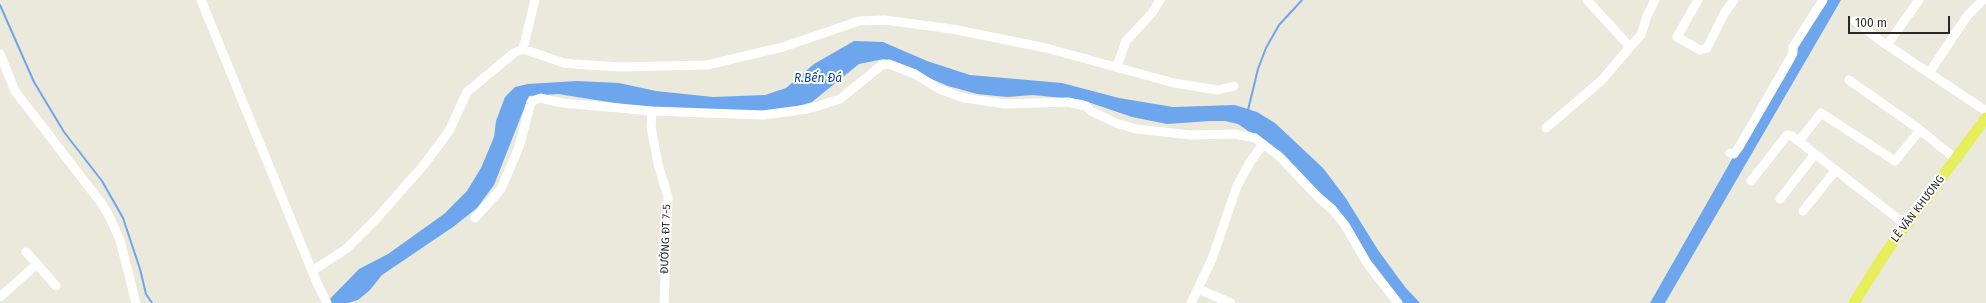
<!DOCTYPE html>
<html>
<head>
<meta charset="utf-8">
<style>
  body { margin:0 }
  #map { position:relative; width:1986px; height:303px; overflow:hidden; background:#ebe9db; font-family:"Fira Sans",sans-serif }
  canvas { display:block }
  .scale { position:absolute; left:1848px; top:16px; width:102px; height:18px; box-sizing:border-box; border:2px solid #292929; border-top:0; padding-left:5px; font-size:12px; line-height:14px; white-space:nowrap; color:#292929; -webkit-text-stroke:3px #fff; paint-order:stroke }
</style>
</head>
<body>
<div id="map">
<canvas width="1986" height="303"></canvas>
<div class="scale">100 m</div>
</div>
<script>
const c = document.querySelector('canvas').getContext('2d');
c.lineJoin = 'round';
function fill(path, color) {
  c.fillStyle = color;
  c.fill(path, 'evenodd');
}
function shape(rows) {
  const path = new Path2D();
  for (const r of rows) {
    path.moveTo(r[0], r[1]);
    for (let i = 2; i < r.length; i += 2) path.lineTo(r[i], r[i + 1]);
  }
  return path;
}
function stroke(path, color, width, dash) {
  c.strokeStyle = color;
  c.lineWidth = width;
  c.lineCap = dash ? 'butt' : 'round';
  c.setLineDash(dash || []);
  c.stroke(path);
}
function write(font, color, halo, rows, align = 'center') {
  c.font = font + ' "Fira Sans",sans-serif';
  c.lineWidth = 4;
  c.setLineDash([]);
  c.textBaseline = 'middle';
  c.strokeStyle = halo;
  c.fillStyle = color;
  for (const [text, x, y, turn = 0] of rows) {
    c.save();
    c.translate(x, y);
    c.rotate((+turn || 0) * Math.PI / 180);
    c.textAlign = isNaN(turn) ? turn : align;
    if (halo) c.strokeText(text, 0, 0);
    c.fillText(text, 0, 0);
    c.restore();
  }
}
fill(shape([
  [1825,0,1841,0,1665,303,1650,303,1748,131],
  [854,41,883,42,927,61,970,75,1062,83,1119,98,1173,107,1235,105,1257,112,1275,123,1323,168,1345,197,1378,250,1405,287,1420,303,1401,303,1327,206,1264,142,1238,124,1225,121,1210,121,1167,124,1132,117,1082,100,1033,95,1007,97,977,94,948,86,884,59,859,64,812,102,781,111,685,110,634,106,558,94,529,96,494,185,477,208,453,227,382,275,370,290,358,300,348,303,326,303,359,269,388,254,444,214,467,191,481,168,494,137,496,121,505,97,515,87,528,84,577,81,619,83,656,91,713,97,765,95,786,88,814,64]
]), '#6ea6ed');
stroke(shape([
  [0,5,34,82,64,132,102,181,123,218,140,269,146,294,152,303],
  [1248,110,1258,69,1266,48,1279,25,1302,0]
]), '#6ea6ed', 2);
stroke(shape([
  [201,0,317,283,327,303],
  [1587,0,1630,47],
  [1698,0,1677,37,1700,50,1707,48,1725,12,1734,0],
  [1855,21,1881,41,1986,111],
  [1887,45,1919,0],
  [523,49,535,0],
  [0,54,15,91,102,204,109,216,120,240,136,303],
  [1117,66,1126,41,1152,13,1160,0],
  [1929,73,1967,16,1983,0],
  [1849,80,1916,127,1956,159],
  [1546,128,1602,80,1630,47,1641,35,1647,16,1655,0],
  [1799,141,1821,113,1895,161,1920,130],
  [1730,153,1734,154,1739,147,1790,59,1793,53,1793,47,1823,0],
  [1751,181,1787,135,1792,136,1906,225],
  [1780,199,1815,154],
  [1803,211,1836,170],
  [475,218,501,189,519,147,531,102,540,98,562,103,652,111],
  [26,252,37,264],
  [312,271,346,249,377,218,423,166,449,131,467,92,514,53,523,49,564,63,574,64,620,67,707,65,783,47,859,21,884,20,952,29,1046,48,1174,83,1218,90,1234,86],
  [1198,289,1231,303],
  [0,297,37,264,56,286],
  [664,303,668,197,658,164,651,127,652,111,763,115,808,109,840,99,882,65,889,64,915,74,939,89,964,98,1005,104,1068,102,1086,106,1091,111,1116,123,1136,129,1191,135,1235,134,1255,138,1280,157,1318,197,1332,209,1345,225,1367,263,1398,303],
  [1191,303,1212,259,1237,186,1250,162,1263,144]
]), '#fff', 9);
stroke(shape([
  [1854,303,1886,252,1986,118]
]), '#e6ee5c', 11);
write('11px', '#292929', '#fff', [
  ["LÊ VĂN KHƯƠNG",1918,209,-53],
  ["ĐƯỜNG ĐT 7-5",666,239,-88]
]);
write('italic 12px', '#0f4197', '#fff', [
  ["R.Bến Đá",818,79]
]);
</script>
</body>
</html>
